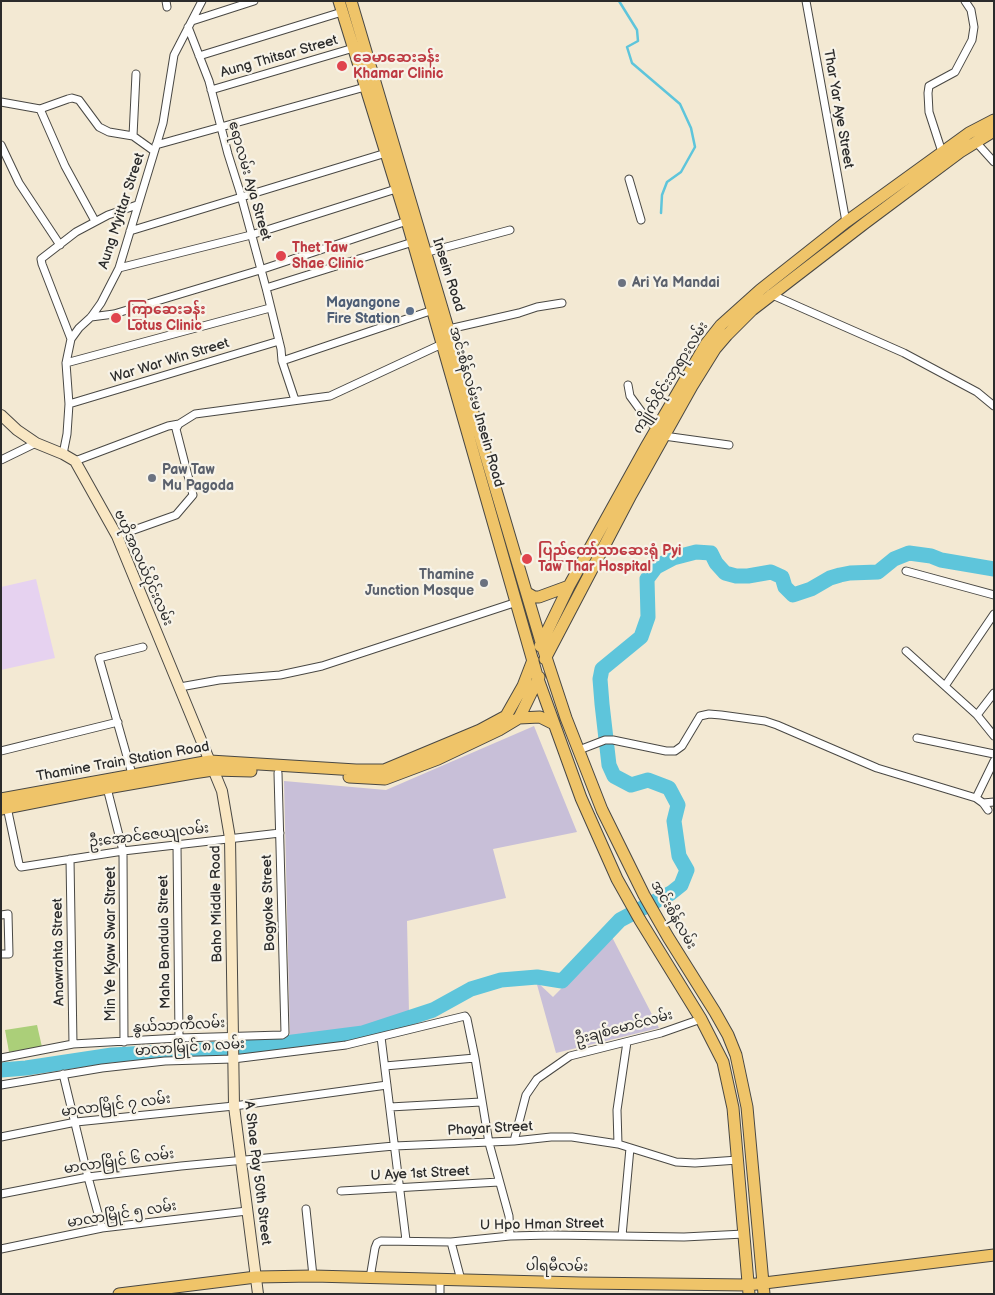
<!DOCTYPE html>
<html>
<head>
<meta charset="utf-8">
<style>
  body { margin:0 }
  #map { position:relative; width:995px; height:1295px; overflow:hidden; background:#f3e9d3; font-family:"Balsamiq Sans",sans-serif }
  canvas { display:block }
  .frame { position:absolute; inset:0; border:2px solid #2b2b2b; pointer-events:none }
</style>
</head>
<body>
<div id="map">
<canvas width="995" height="1295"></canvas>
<div class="frame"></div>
</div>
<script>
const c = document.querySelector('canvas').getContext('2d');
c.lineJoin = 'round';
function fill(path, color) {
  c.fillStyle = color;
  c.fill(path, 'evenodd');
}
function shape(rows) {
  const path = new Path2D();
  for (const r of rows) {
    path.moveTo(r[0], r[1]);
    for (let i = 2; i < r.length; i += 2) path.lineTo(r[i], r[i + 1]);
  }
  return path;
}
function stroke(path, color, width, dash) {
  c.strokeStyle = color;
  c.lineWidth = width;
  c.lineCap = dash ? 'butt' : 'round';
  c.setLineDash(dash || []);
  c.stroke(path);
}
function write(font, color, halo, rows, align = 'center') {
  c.font = font + ' "Balsamiq Sans","Noto Sans Myanmar",sans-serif';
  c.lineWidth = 4.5;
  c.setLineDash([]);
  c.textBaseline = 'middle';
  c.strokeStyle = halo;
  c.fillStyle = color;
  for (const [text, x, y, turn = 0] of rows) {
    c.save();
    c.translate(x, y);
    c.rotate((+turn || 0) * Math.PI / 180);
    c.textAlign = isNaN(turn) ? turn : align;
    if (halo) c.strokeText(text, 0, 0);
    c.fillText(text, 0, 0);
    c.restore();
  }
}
fill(shape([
  [36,579,55,658,1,670,1,587]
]), '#e6d2f0');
fill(shape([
  [534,726,577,832,493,849,506,898,407,921,409,1012,364,1027,290,1039,284,781,386,790],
  [612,937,659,1028,556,1053,536,981,553,997]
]), '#c8bfd8');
fill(shape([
  [37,1025,42,1047,9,1052,5,1030]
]), '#abcf79');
stroke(shape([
  [619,1,637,30,638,41,627,47,632,63,680,104,691,128,695,147,681,172,667,182,662,195,661,213]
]), '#5ec5db', 2.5);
stroke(shape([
  [1,1070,26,1068,112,1055,254,1047,363,1033,433,1010,471,989,501,980,537,977,562,981,620,920,671,893,681,885,687,870,679,856,674,821,678,805,669,788,648,780,631,785,614,776,609,765,602,704,600,679,602,669,641,637,648,617,647,579,656,567,673,558,696,552,711,553,716,563,725,573,736,576,748,576,771,572,782,577,785,587,793,595,811,589,830,578,840,575,850,573,878,572,894,559,909,553,931,556,941,560,994,569]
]), '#5ec5db', 15);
const street = shape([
  [166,1,167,7],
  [806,1,846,222],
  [192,21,254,1],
  [188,27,209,81,228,154,240,192,266,288,281,349,282,361,295,400],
  [199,56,342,12],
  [211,90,357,47],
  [1,102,40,109,68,99,72,98,79,100,99,127,109,132,133,136,154,151],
  [40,109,65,166,95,221],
  [133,136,136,74],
  [975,141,994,162],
  [1,145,19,183,60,245],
  [156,145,365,87],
  [942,152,929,112,928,93,929,86,955,72,972,40,974,27,971,10,965,1],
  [629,179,641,220],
  [130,231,386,153],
  [424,253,510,230],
  [119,268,251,235,396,189],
  [266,288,413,242],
  [770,294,904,353,977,392,994,406],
  [91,317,114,314,260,270,407,221],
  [449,329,519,313,537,307,562,303],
  [71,339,42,264,41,259,76,232,108,215,137,205],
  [282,361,436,309],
  [66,363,270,308],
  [628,385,630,396,646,418,656,428],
  [69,404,279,341],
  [664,436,729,445],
  [63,454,67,434,69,404,66,363,71,339,79,328,91,317,101,303,119,268,163,123,174,55,202,1],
  [1,460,36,443],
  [75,461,168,426,179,424],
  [117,536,176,515,193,495,176,429,179,424,195,414,330,396,442,344],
  [906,571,994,595],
  [906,651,977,715,994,736],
  [945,686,994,614],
  [180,687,219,680,280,675,322,666,517,602],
  [977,715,994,693],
  [917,738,994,754],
  [579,750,605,740,613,740,666,751,675,751,682,746,700,716,709,714,721,715,765,721,777,725,877,768,976,798,983,803,988,810],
  [1,751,118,722],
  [132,774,99,658,143,647],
  [107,788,123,851,124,1042],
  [976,798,994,761],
  [983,803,994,802],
  [7,807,19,864,21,867,123,851,280,833],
  [177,845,179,1038],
  [70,859,73,1044],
  [1,915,8,914,9,954,1,954],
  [381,1037,406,1240],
  [1,1058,73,1044,179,1038,282,1035,285,1033,278,773],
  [385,1066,475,1058],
  [63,1074,88,1177,102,1228],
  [1,1085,102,1068,165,1061,233,1059,346,1045,465,1016,467,1019,475,1058,489,1143,509,1216,510,1236],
  [390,1107,481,1102],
  [1,1137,76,1122,234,1106,387,1085],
  [514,1141,526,1095,537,1079,570,1056,661,1033,701,1019],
  [618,1144,617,1110,627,1042],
  [341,1191,499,1182],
  [1,1194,88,1177,181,1166,394,1146,514,1141,551,1137,572,1137,618,1144,676,1162,695,1163,738,1160],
  [306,1209,313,1276],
  [622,1236,630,1148],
  [451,1242,461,1280],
  [1,1249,102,1228,247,1211],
  [370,1278,375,1248,377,1243,381,1241,451,1242,510,1236,551,1235,684,1237,744,1234],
  [440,1280,440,1294]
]);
const secondary = shape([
  [1,415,17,430,36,443,63,454,75,461,117,536,222,791,230,838,234,1106,258,1294]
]);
const primary = shape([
  [339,1,407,221,538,679,581,798,617,879,640,920,701,1019,723,1062,733,1108,749,1294],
  [351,1,541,642,566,718,602,810,644,895,668,937,715,1012,728,1035,736,1055,747,1107,764,1294],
  [527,593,534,597,539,597,569,586],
  [540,646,569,586,646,447,706,344,721,325,760,290,846,222,969,133,994,120],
  [545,659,631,495,692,386,715,349,727,335,752,310,865,223,960,152,994,131],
  [519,718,540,717,554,724],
  [349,777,385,779,438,759,499,730,519,718,539,677],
  [1,799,210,761,356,770,384,770,480,730,506,716,523,686,533,660],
  [1,809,107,788,193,773,213,770,251,771],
  [119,1294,256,1277,313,1276,581,1283,748,1285,994,1255]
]);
stroke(street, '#494844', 9);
stroke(secondary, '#494844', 12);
stroke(primary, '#494844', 13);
stroke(street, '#fff', 7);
stroke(secondary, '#f9e7c3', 10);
stroke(primary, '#efc469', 11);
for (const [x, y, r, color] of [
  [342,66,6,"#e0444e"],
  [281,256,6,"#e0444e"],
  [622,283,5,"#6b7280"],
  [410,311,5,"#5c6f8a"],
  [116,318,6,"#e0444e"],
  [152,478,5,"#6b7280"],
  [527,559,6,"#e0444e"],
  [484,583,5,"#6b7280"]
]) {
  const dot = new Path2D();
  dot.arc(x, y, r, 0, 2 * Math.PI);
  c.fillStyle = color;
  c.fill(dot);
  stroke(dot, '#f7f3e8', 2);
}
write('14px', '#2b2b2b', '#f7f3e8', [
  ["Aung Thitsar Street",279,57,-16],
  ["Thar Yar Aye Street",838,109,80],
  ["ဧရာလမ်း Aya Street",249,181,74],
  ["Aung Myittar Street",122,211,-72],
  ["Insein Road",448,275,72],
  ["War War Win Street",170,361,-17],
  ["ကျိုက်ဝိုင်းဘုရားလမ်း",671,378,-58],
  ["အင်းစိန်လမ်းမ Insein Road",476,407,74],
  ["ဗဟိုအလယ်ပိုင်းလမ်း",143,568,66],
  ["Thamine Train Station Road",123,762,-10],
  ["ဦးအောင်ဇေယျလမ်း",149,836,-7],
  ["Bogyoke Street",269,903,-92],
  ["Baho Middle Road",217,904,-91],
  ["အင်းစိန်လမ်း",673,915,60],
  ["Maha Bandula Street",165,942,-91],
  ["Min Ye Kyaw Swar Street",111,944,-90],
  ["Anawrahta Street",59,952,-91],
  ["နွယ်သာကီလမ်း",179,1026,-3],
  ["ဦးချစ်မောင်လမ်း",624,1028,-15],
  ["မာလာမြိုင် ၈ လမ်း",190,1048,-4],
  ["မာလာမြိုင် ၇ လမ်း",116,1106,-7],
  ["Phayar Street",490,1129,-3],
  ["မာလာမြိုင် ၆ လမ်း",119,1162,-8],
  ["A Shae Pay 50th Street",257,1173,83],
  ["U Aye 1st Street",420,1174,-3],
  ["မာလာမြိုင် ၅ လမ်း",122,1215,-9],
  ["U Hpo Hman Street",542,1225,-1],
  ["ပါရမီလမ်း",557,1267,1]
]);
write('bold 14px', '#be3a42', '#f7f3e8', [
  ["ခေမာဆေးခန်း",353,58],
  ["Khamar Clinic",353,74],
  ["Thet Taw",292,248],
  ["Shae Clinic",292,264],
  ["ကြာဆေးခန်း",127,310],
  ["Lotus Clinic",127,326],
  ["ပြည်တော်သာဆေးရုံ Pyi",538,551],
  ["Taw Thar Hospital",538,567]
], 'left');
write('bold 14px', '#5b616d', '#f7f3e8', [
  ["Ari Ya Mandai",632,283],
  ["Paw Taw",162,470],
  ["Mu Pagoda",162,486],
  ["Thamine",474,575,"right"],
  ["Junction Mosque",474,591,"right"]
], 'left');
write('bold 14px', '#4e5e75', '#f7f3e8', [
  ["Mayangone",400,303],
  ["Fire Station",400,319]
], 'right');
</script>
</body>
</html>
